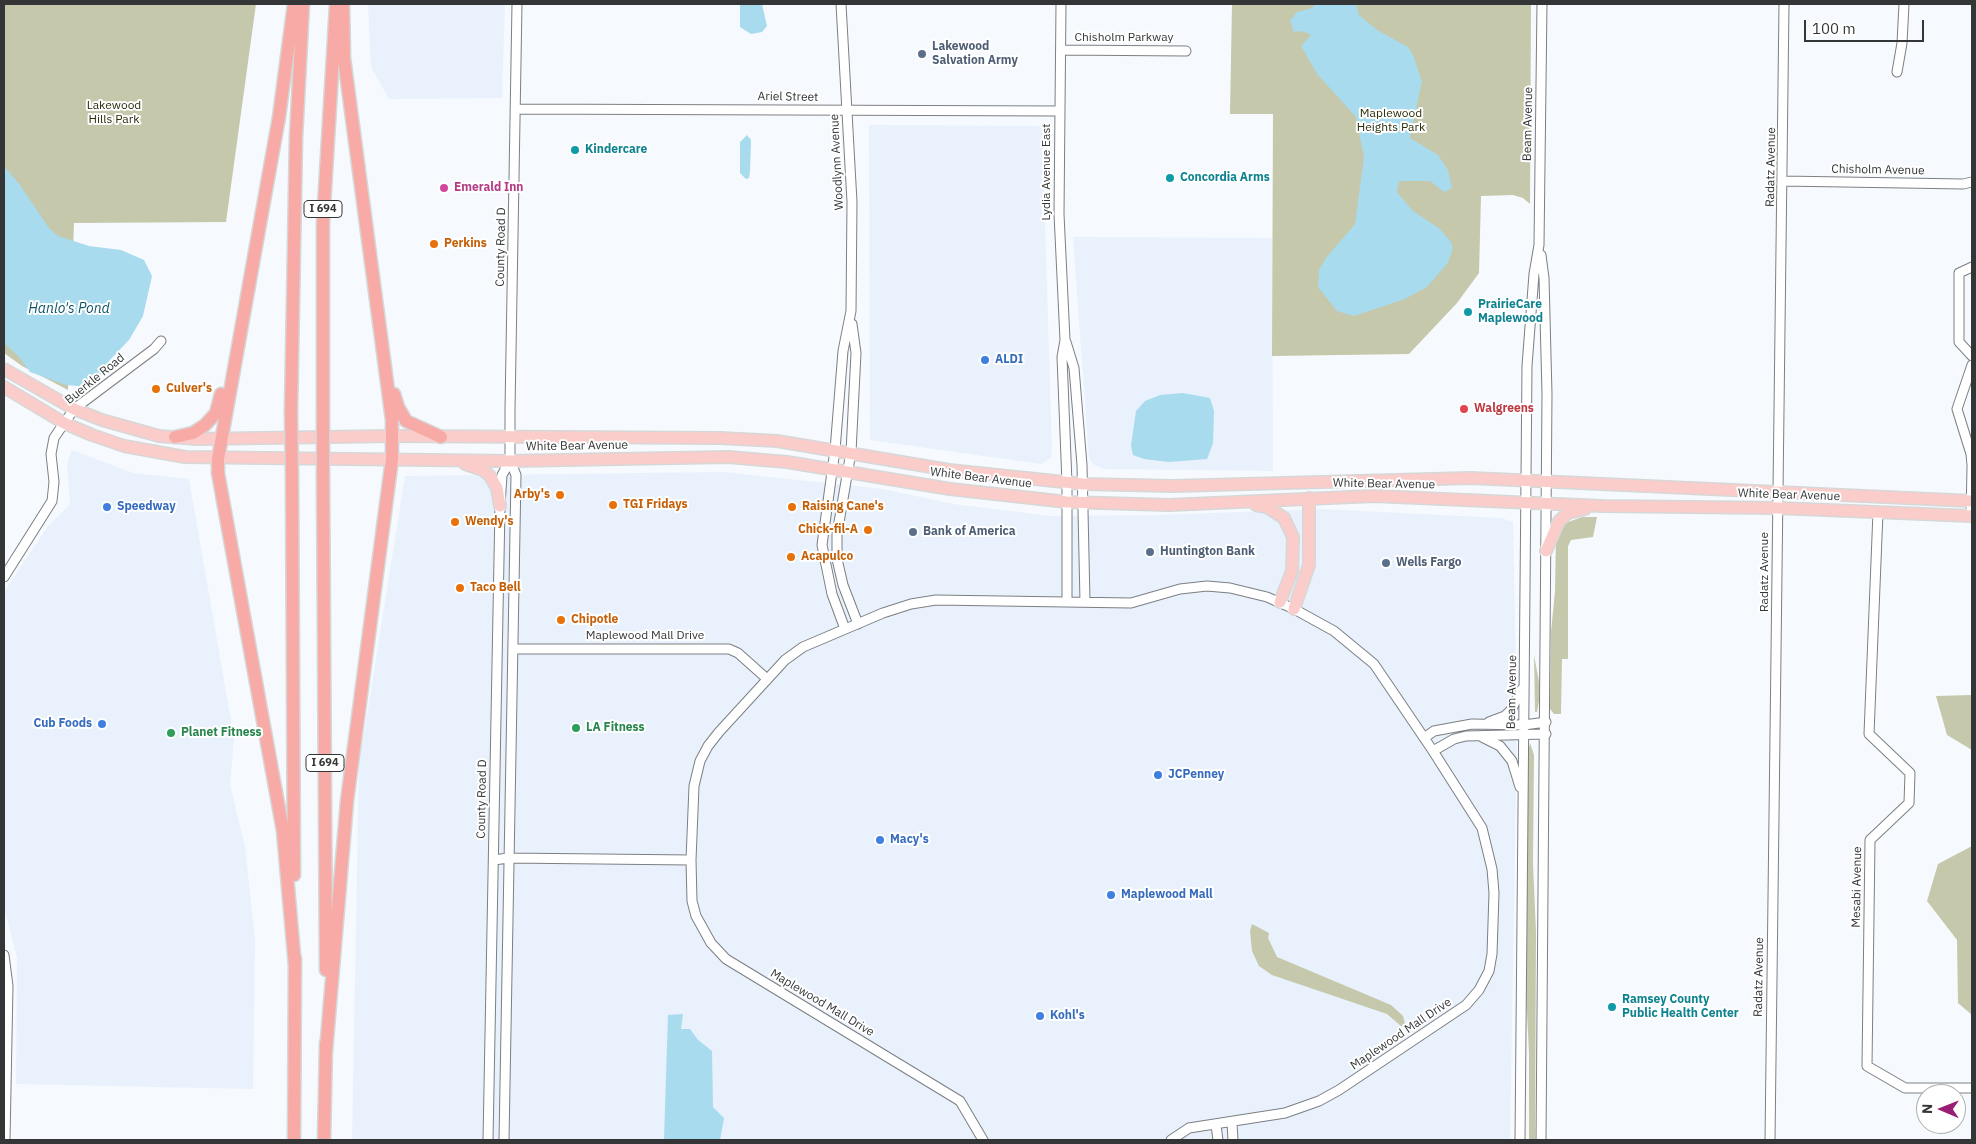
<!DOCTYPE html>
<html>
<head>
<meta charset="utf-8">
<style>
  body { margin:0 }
  #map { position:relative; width:1976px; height:1144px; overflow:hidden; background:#f6fafe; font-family:"IBM Plex Sans",sans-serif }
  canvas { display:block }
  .frame { position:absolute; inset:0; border:5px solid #333536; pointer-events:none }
  .north { position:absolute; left:1916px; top:1084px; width:50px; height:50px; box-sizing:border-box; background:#fff; border:1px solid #adaeaf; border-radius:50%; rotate:271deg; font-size:14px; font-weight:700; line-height:20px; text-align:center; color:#333536 }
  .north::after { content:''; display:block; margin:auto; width:18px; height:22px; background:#9b1e75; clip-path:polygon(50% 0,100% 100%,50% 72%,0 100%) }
  .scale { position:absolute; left:1804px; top:20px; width:120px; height:22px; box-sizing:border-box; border:2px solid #333536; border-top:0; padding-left:6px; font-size:15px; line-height:18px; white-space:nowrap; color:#333536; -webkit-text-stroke:4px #fff; paint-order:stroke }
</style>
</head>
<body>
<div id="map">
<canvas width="1976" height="1144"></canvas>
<div class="frame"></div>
<div class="north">N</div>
<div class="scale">100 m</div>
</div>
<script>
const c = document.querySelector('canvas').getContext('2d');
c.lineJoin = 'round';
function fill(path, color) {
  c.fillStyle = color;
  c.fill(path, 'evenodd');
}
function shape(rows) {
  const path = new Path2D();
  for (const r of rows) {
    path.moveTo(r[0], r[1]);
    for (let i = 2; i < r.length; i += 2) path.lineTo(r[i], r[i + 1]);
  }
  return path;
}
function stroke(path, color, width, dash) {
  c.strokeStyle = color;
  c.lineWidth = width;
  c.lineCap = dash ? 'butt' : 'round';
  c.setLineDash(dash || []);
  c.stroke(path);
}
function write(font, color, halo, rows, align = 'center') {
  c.font = font + ' "IBM Plex Sans",sans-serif';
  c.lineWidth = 4;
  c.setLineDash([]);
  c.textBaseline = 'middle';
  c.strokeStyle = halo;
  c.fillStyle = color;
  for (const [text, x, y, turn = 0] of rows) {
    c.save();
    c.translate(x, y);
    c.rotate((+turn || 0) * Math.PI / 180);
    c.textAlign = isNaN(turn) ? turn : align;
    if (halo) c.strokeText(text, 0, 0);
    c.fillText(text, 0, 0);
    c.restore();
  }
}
fill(shape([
  [368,4,505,4,502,98,389,99,371,67],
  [869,125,1042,126,1052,451,1051,458,1041,464,870,440],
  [1073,237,1272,238,1273,471,1103,469,1093,464,1089,459],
  [72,450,133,473,189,479,234,738,230,785,245,846,255,940,253,1089,16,1084,17,957,4,907,4,592,48,526,70,504,67,465],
  [723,472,883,489,953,504,1051,516,1158,515,1322,509,1501,518,1513,522,1517,724,1510,1140,352,1140,359,766,405,476]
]), '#e8f1fc');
fill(shape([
  [4,4,256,4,226,222,74,223,68,390,22,366,4,353],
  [1232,4,1531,4,1530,204,1523,198,1513,195,1481,196,1479,273,1457,303,1409,354,1272,356,1273,114,1230,114],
  [1582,517,1597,517,1593,537,1571,540,1568,546,1568,659,1562,659,1561,714,1554,714,1550,709,1551,632,1555,591,1556,535,1560,525],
  [1534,655,1539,682,1539,701,1537,712,1535,712],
  [1972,695,1972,750,1947,735,1936,696],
  [1530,743,1534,755,1533,864,1536,932,1535,1140,1529,1140,1529,1053,1526,993,1528,752],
  [1972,846,1972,1015,1958,1003,1957,940,1927,901,1938,864],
  [1252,924,1269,933,1268,938,1277,957,1391,1005,1403,1016,1406,1027,1401,1026,1387,1014,1272,975,1259,966,1252,951,1250,931]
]), '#c5c8aa');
fill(shape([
  [740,4,762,4,767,26,762,32,751,34,740,27],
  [1316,4,1356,4,1359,15,1377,30,1408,47,1413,55,1422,81,1410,138,1438,155,1448,170,1452,188,1444,192,1430,181,1399,181,1397,192,1413,211,1440,229,1451,242,1453,248,1451,254,1447,264,1427,287,1405,299,1354,316,1337,311,1318,287,1319,270,1326,258,1355,224,1364,157,1356,117,1317,74,1301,46,1311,35,1302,31,1294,32,1290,21,1297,12,1312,8],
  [747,135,751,140,750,172,749,178,746,179,740,173,740,142],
  [4,166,20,185,49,228,58,236,89,246,121,250,144,260,152,276,143,316,129,340,109,361,98,381,89,387,66,385,30,372,20,358,4,343],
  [1183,393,1210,398,1214,411,1213,443,1207,459,1169,462,1144,459,1133,455,1131,445,1136,411,1145,401,1160,395],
  [683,1014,681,1029,690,1029,698,1040,712,1051,713,1107,724,1118,720,1140,664,1140,668,1015]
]), '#a8dbed');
const minor = shape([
  [841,4,852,202,851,311,843,351,835,450,822,545,832,594,845,629],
  [1061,4,1059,214,1065,340,1062,357,1067,483,1067,602],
  [1061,50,1186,51],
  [1897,72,1902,43,1904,4],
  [515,109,1060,111],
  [1783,181,1963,184,1972,182],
  [1541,255,1544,278,1547,394,1541,1140],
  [1972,267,1959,273,1959,342,1972,356],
  [852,324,856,353,851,452,837,534,837,559,843,585,858,624],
  [1066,342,1074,368,1082,465,1085,602],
  [1972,365,1957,409,1971,454,1972,465],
  [1878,512,1869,734,1910,773,1909,803,1870,840,1867,1066,1905,1088,1972,1088],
  [1971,516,1972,467],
  [4,577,52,501,54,482,51,454,54,438,58,432,74,409,154,349,161,341],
  [513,649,729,649,738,653,766,678],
  [1489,722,1505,716,1511,710,1522,689],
  [1482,737,1500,746,1512,761,1520,787],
  [1424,738,1434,731,1472,724,1524,725,1546,722],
  [1433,751,1454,739,1466,736,1546,734],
  [494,860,508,858,691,860],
  [4,955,8,986,5,1140],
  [1232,1123,1233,1140],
  [1216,1125,1218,1140],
  [488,1140,500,506,502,475,510,461],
  [504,1140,516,475,510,461,510,409,517,4],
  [983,1140,960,1101,726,959,711,943,696,916,692,901,691,860,694,786,700,761,708,746,719,732,785,660,803,647,883,613,911,604,936,600,1131,603,1180,589,1207,586,1230,588,1267,597,1294,609,1334,631,1374,664,1433,751,1482,828,1492,869,1494,893,1492,954,1489,971,1479,990,1466,1005,1339,1090,1319,1101,1285,1113,1189,1128,1171,1140],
  [1520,1140,1527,366,1534,274,1539,245,1542,4],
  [1770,1140,1784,4]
]);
const major = shape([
  [4,369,74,409,102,420,159,436,197,439,392,436,720,438,777,441,949,470,1083,484,1173,486,1471,478,1972,501],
  [4,387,64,423,92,435,124,446,185,457,510,461,728,457,787,462,950,489,1067,502,1169,505,1374,496,1602,506,1777,508,1972,516],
  [465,464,483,470,490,476,497,488,500,506],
  [1256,505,1267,507,1284,518,1293,537,1292,571,1280,602],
  [1546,551,1559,521,1568,513,1585,509],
  [1294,609,1309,565,1309,498]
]);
const highway = shape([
  [294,4,279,117,218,459,218,473,283,831,295,966],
  [394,394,398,407,406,421,441,437],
  [291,411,296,137,303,4],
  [323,415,323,223,336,5],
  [175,437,193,433,205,425,216,413,221,394],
  [292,475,294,875],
  [323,475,326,970],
  [326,1051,347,801,392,459,392,420,344,58,343,4],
  [294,1140,295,958],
  [324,1140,326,1043]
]);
stroke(minor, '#7c7f83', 11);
stroke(major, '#d6d7d7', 14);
stroke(highway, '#d6d7d7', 15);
stroke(minor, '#fff', 9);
stroke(major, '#fbcdca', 11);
stroke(highway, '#f8aba6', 12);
const highwayBridge = shape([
  [291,411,292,475],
  [323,415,323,475]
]);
stroke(highwayBridge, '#d6d7d7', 15, []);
stroke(highwayBridge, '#f8aba6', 12);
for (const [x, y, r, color] of [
  [922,54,5,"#5c6f8a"],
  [575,150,5,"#0f9aa8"],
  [1170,178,5,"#0f9aa8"],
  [444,188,5,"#d1479c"],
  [434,244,5,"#e8710a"],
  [1468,312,5,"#0f9aa8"],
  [985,360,5,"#3f7fe0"],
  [156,389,5,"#e8710a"],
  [1464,409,5,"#e0444e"],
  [560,495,5,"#e8710a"],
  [613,505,5,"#e8710a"],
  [107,507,5,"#3f7fe0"],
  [792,507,5,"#e8710a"],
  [455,522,5,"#e8710a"],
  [868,530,5,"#e8710a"],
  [913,532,5,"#5c6f8a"],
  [1150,552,5,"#5c6f8a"],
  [791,557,5,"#e8710a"],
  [1386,563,5,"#5c6f8a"],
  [460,588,5,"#e8710a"],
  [561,620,5,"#e8710a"],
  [102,724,5,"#3f7fe0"],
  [576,728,5,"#2e9e5b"],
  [171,733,5,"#2e9e5b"],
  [1158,775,5,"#3f7fe0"],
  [880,840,5,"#3f7fe0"],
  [1111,895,5,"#3f7fe0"],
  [1612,1007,5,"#0f9aa8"],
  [1040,1016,5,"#3f7fe0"]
]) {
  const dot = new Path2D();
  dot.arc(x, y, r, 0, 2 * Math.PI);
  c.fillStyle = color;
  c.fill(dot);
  stroke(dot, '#fff', 2);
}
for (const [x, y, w] of [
  [323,209,38],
  [325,763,38]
]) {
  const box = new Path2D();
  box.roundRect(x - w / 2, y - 8.5, w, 17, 4);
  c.fillStyle = '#fff';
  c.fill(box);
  stroke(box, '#333536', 1);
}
write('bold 11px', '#333536', null, [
  ["I 694",323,209],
  ["I 694",325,763]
]);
write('12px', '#333536', '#fff', [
  ["Chisholm Parkway",1124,38],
  ["Ariel Street",788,97,1],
  ["Beam Avenue",1528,124,-89],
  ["Woodlynn Avenue",837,162,-93],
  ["Radatz Avenue",1771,167,-89],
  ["Chisholm Avenue",1878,170,1],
  ["Lydia Avenue East",1047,172,-90],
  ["County Road D",501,247,-89],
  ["Buerkle Road",95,379,-39],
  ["White Bear Avenue",577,446,-1],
  ["White Bear Avenue",981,478,7],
  ["White Bear Avenue",1384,484,1],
  ["White Bear Avenue",1789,495,2],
  ["Radatz Avenue",1765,572,-90],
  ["Maplewood Mall Drive",645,636],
  ["Beam Avenue",1512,692,-89],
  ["County Road D",482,799,-89],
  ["Mesabi Avenue",1857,887,-89],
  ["Radatz Avenue",1759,977,-89],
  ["Maplewood Mall Drive",822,1003,31],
  ["Maplewood Mall Drive",1401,1034,-34]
]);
write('bold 12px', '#4e5e75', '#fff', [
  ["Lakewood",932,47],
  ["Salvation Army",932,61],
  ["Bank of America",923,532],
  ["Huntington Bank",1160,552],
  ["Wells Fargo",1396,563]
], 'left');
write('12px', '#2b2d0a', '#fff', [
  ["Lakewood",114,106],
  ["Hills Park",114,120],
  ["Maplewood",1391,114],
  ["Heights Park",1391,128]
]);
write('bold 12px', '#0d838f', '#fff', [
  ["Kindercare",585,150],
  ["Concordia Arms",1180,178],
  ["PrairieCare",1478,305],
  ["Maplewood",1478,319],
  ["Ramsey County",1622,1000],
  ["Public Health Center",1622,1014]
], 'left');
write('bold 12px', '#b23c85', '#fff', [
  ["Emerald Inn",454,188]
], 'left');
write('bold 12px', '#c56008', '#fff', [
  ["Perkins",444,244],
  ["Culver's",166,389],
  ["Arby's",550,495,"right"],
  ["TGI Fridays",623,505],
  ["Raising Cane's",802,507],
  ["Wendy's",465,522],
  ["Chick-fil-A",858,530,"right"],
  ["Acapulco",801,557],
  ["Taco Bell",470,588],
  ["Chipotle",571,620]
], 'left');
write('bold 12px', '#366cbe', '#fff', [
  ["ALDI",995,360],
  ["Speedway",117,507],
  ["Cub Foods",92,724,"right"],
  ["JCPenney",1168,775],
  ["Macy's",890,840],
  ["Maplewood Mall",1121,895],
  ["Kohl's",1050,1016]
], 'left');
write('bold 12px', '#be3a42', '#fff', [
  ["Walgreens",1474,409]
], 'left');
write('bold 12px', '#27864d', '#fff', [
  ["LA Fitness",586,728],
  ["Planet Fitness",181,733]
], 'left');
write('italic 14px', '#115568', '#fff', [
  ["Hanlo's Pond",69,309]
]);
</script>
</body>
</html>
